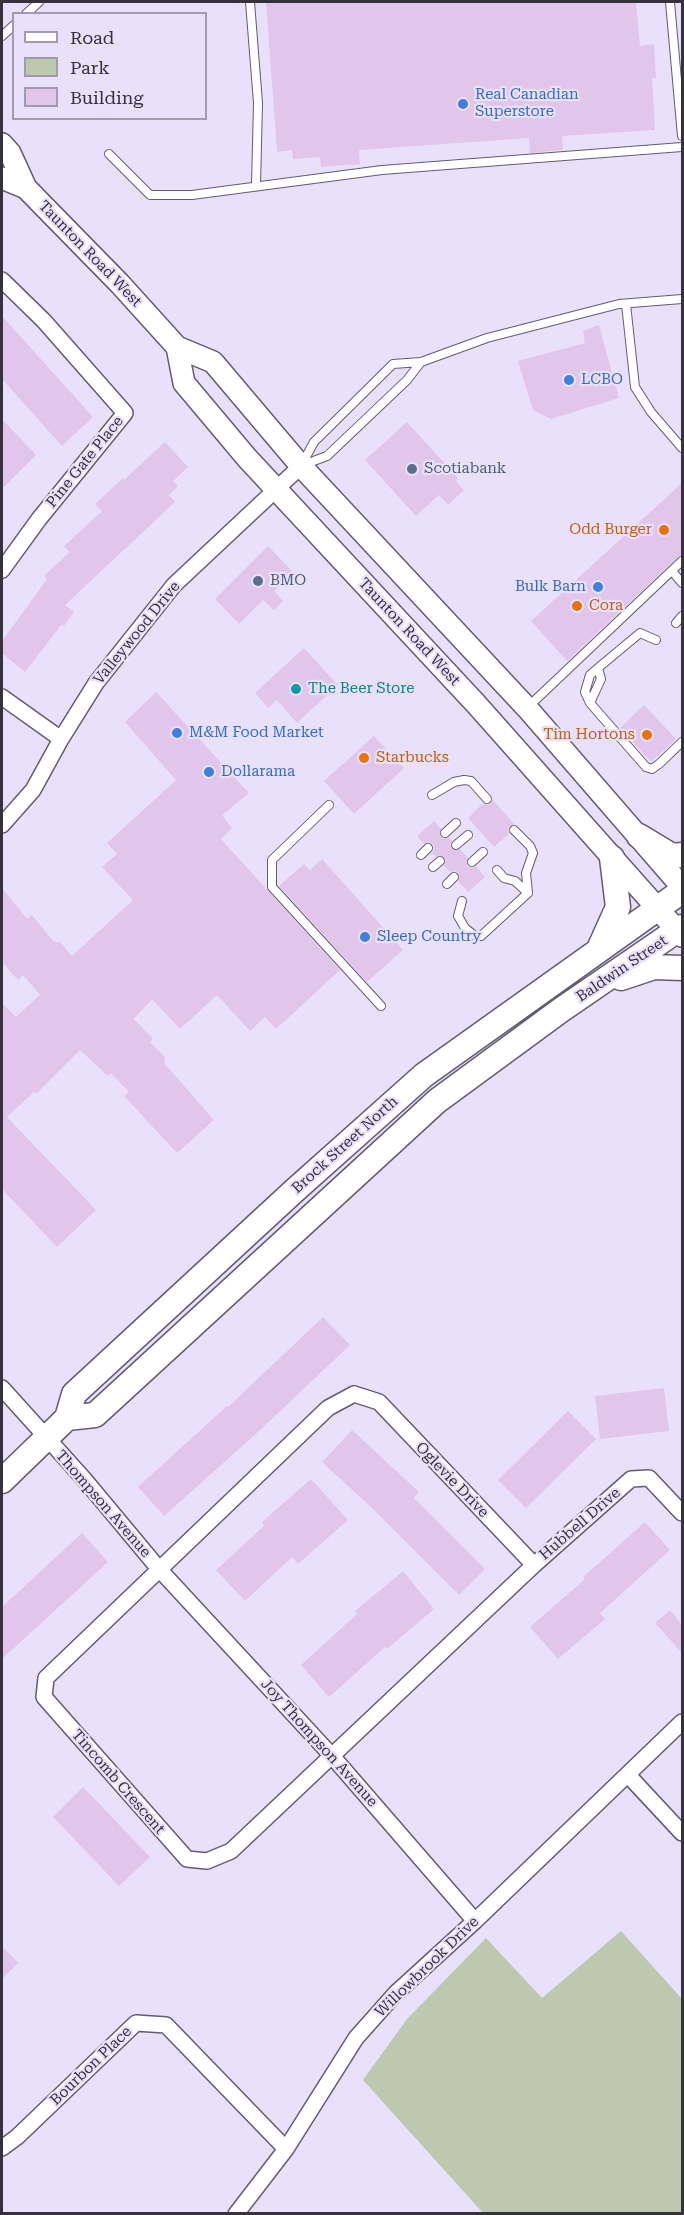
<!DOCTYPE html>
<html>
<head>
<meta charset="utf-8">
<style>
  body { margin:0 }
  #map { position:relative; width:684px; height:2215px; overflow:hidden; background:#e9e1fc; font-family:"Roboto Serif",serif }
  canvas { display:block }
  .frame { position:absolute; inset:0; border:3px solid #36323d; pointer-events:none }
  .legend { position:absolute; left:12px; top:12px; width:195px; height:108px; box-sizing:border-box; background:#e9e1fc; border:2px solid #a19bb0; margin:0; padding:8px 10px; list-style:none; font-size:18px; color:#36323d }
  .legend li { display:flex; align-items:center; gap:12px; height:30px }
  .legend b { width:30px; border:2px solid #a19bb0 }
</style>
</head>
<body>
<div id="map">
<canvas width="684" height="2215"></canvas>
<div class="frame"></div>
<ul class="legend">
<li><b style="height:8px;background:#fff"></b>Road</li>
<li><b style="height:16px;background:#bcc9ae"></b>Park</li>
<li><b style="height:16px;background:#e2c5ea"></b>Building</li>
</ul>
</div>
<script>
const c = document.querySelector('canvas').getContext('2d');
c.lineJoin = 'round';
function fill(path, color) {
  c.fillStyle = color;
  c.fill(path, 'evenodd');
}
function shape(rows) {
  const path = new Path2D();
  for (const r of rows) {
    path.moveTo(r[0], r[1]);
    for (let i = 2; i < r.length; i += 2) path.lineTo(r[i], r[i + 1]);
  }
  return path;
}
function stroke(path, color, width, dash) {
  c.strokeStyle = color;
  c.lineWidth = width;
  c.lineCap = dash ? 'butt' : 'round';
  c.setLineDash(dash || []);
  c.stroke(path);
}
function write(font, color, halo, rows, align = 'center') {
  c.font = font + ' "Roboto Serif",serif';
  c.lineWidth = 4.5;
  c.setLineDash([]);
  c.textBaseline = 'middle';
  c.strokeStyle = halo;
  c.fillStyle = color;
  for (const [text, x, y, turn = 0] of rows) {
    c.save();
    c.translate(x, y);
    c.rotate((+turn || 0) * Math.PI / 180);
    c.textAlign = isNaN(turn) ? turn : align;
    if (halo) c.strokeText(text, 0, 0);
    c.fillText(text, 0, 0);
    c.restore();
  }
}
fill(shape([
  [621,1931,682,1999,682,2213,483,2213,363,2080,407,2019,486,1938,542,1998]
]), '#bcc9ae');
fill(shape([
  [266,2,636,2,640,46,654,44,656,78,652,78,655,130,562,136,563,150,530,153,529,138,359,150,360,164,321,167,320,157,293,159,292,150,277,152],
  [2,316,93,417,62,446,2,379],
  [599,325,619,398,551,419,533,410,518,361,585,343,583,331],
  [2,419,36,455,2,489],
  [407,422,458,478,456,481,464,490,448,505,439,495,416,516,365,460],
  [165,442,188,467,173,481,178,486,169,495,175,502,65,605,74,612,64,626,62,624,25,672,2,653,2,641,47,579,44,576,70,552,64,546,102,511,95,504,123,478,124,480],
  [682,483,682,555,678,557,567,661,531,621],
  [268,546,293,572,274,591,283,601,274,610,263,600,239,624,215,599],
  [304,648,338,685,297,723,277,700,268,708,255,693],
  [156,692,249,793,222,815,232,828,221,839,340,970,276,1029,265,1017,250,1031,217,995,180,1029,152,999,134,1019,153,1039,150,1042,165,1057,164,1063,214,1120,177,1153,124,1096,129,1092,111,1073,108,1076,80,1050,36,1094,34,1092,7,1117,96,1210,57,1247,2,1189,2,1003,16,1017,40,995,23,975,18,980,2,962,2,888,27,919,32,915,54,942,60,942,72,956,133,900,102,867,117,854,107,843,176,780,125,722],
  [644,705,676,739,651,762,620,728],
  [374,736,404,768,354,814,324,781],
  [493,800,514,824,508,828,509,834,494,847,468,818,483,803,489,805],
  [434,821,441,829,440,837,444,839,449,837,452,841,450,845,452,849,460,849,468,858,467,866,471,868,476,867,485,877,468,892,458,881,459,873,455,871,450,872,444,866,446,860,444,857,439,855,436,857,432,853,434,849,433,844,429,842,424,844,417,836],
  [322,859,403,950,367,982,279,886,304,864,310,870],
  [323,1317,350,1345,258,1432,164,1516,138,1487,227,1406,228,1407],
  [664,1388,669,1431,600,1439,595,1396],
  [568,1411,596,1439,526,1508,498,1480],
  [352,1430,419,1492,414,1498,485,1569,459,1595,373,1509,322,1462],
  [311,1479,348,1520,298,1564,292,1557,245,1601,216,1570,264,1526,262,1522],
  [645,1522,670,1550,600,1613,605,1619,558,1659,530,1627,585,1579,583,1577],
  [82,1533,108,1562,2,1659,2,1607],
  [403,1571,434,1609,387,1649,385,1647,329,1697,301,1665,357,1614,355,1611],
  [670,1610,682,1625,682,1653,655,1623],
  [83,1787,150,1857,119,1886,53,1817],
  [2,1946,18,1963,2,1979]
]), '#e2c5ea');
const lane = shape([
  [250,2,258,103,256,185],
  [670,2,682,136],
  [26,14,39,2],
  [2,36,14,25],
  [109,154,150,195,192,195,382,170,682,147],
  [626,304,635,387,651,412,682,448],
  [302,464,314,442,393,364,421,362,487,338,619,304,682,299],
  [303,465,327,456,407,380,421,362],
  [672,571,682,583],
  [676,623,682,616],
  [656,640,640,633,598,668,601,679,590,703,646,767,652,769,659,764,682,742],
  [590,703,585,692,590,675,598,668],
  [529,706,682,561],
  [432,795,454,782,464,780,471,781,487,799],
  [329,805,272,860,272,887,381,1006],
  [514,830,530,846,533,853,526,873,528,893],
  [445,833,456,823],
  [456,845,468,835],
  [421,855,428,848],
  [472,862,483,852],
  [433,867,440,861],
  [447,884,454,877],
  [462,901,458,916,465,928,475,936,481,936,528,893,515,881,504,878,497,870]
]);
const street = shape([
  [2,280,44,321,125,413,39,519,2,570],
  [2,697,61,739],
  [2,825,33,790,61,739,96,683,174,585,301,466],
  [2,1388,84,1479,159,1569,332,1756,475,1921],
  [354,1394,379,1402,534,1565,231,1851,207,1861,187,1859,44,1697,46,1678,328,1408,354,1394],
  [534,1565,631,1479,649,1478,682,1513],
  [628,1775,682,1833],
  [2,2148,17,2137,136,2023,166,2025,286,2149],
  [236,2214,286,2149,356,2038,396,1993,475,1921,682,1722]
]);
const secondary = shape([
  [2,144,10,153,26,188,120,284,177,347,213,362,301,466,527,708,682,887],
  [2,178,26,188],
  [177,347,184,383,247,458,477,705,682,936]
]);
const primary = shape([
  [639,836,672,856,682,855],
  [600,947,618,907,612,858],
  [621,978,654,967,682,968],
  [67,1418,95,1415,437,1101,561,1010,682,927],
  [2,1481,67,1418,74,1394,294,1191,424,1075,682,891]
]);
stroke(lane, '#635b72', 10);
stroke(street, '#635b72', 18);
stroke(secondary, '#635b72', 24);
stroke(primary, '#635b72', 27);
stroke(lane, '#fff', 8);
stroke(street, '#fff', 15);
stroke(secondary, '#fff', 21);
stroke(primary, '#fff', 24);
for (const [x, y, r, color] of [
  [463,104,6,"#3f7fe0"],
  [569,380,6,"#3f7fe0"],
  [412,469,6,"#5c6f8a"],
  [664,530,6,"#e8710a"],
  [258,581,6,"#5c6f8a"],
  [598,587,6,"#3f7fe0"],
  [577,606,6,"#e8710a"],
  [296,689,6,"#0f9aa8"],
  [177,733,6,"#3f7fe0"],
  [647,735,6,"#e8710a"],
  [364,758,6,"#e8710a"],
  [209,772,6,"#3f7fe0"],
  [365,937,6,"#3f7fe0"]
]) {
  const dot = new Path2D();
  dot.arc(x, y, r, 0, 2 * Math.PI);
  c.fillStyle = color;
  c.fill(dot);
  stroke(dot, '#e9e1fc', 2);
}
write('15px', '#366cbe', '#e9e1fc', [
  ["Real Canadian",475,95],
  ["Superstore",475,112],
  ["LCBO",581,380],
  ["Bulk Barn",586,587,"right"],
  ["M&M Food Market",189,733],
  ["Dollarama",221,772],
  ["Sleep Country",377,937]
], 'left');
write('15px', '#36323d', '#e9e1fc', [
  ["Taunton Road West",90,254,46],
  ["Pine Gate Place",85,462,-51],
  ["Taunton Road West",409,632,47],
  ["Valleywood Drive",137,633,-51],
  ["Baldwin Street",622,969,-34],
  ["Brock Street North",345,1145,-42],
  ["Oglevie Drive",452,1480,46],
  ["Thompson Avenue",103,1504,49],
  ["Hubbell Drive",580,1524,-41],
  ["Joy Thompson Avenue",319,1743,48],
  ["Tincomb Crescent",118,1782,49],
  ["Willowbrook Drive",427,1967,-44],
  ["Bourbon Place",91,2066,-44]
]);
write('15px', '#4e5e75', '#e9e1fc', [
  ["Scotiabank",424,469],
  ["BMO",270,581]
], 'left');
write('15px', '#c56008', '#e9e1fc', [
  ["Odd Burger",652,530],
  ["Cora",589,606,"left"],
  ["Tim Hortons",635,735],
  ["Starbucks",376,758,"left"]
], 'right');
write('15px', '#0d838f', '#e9e1fc', [
  ["The Beer Store",308,689]
], 'left');
</script>
</body>
</html>
